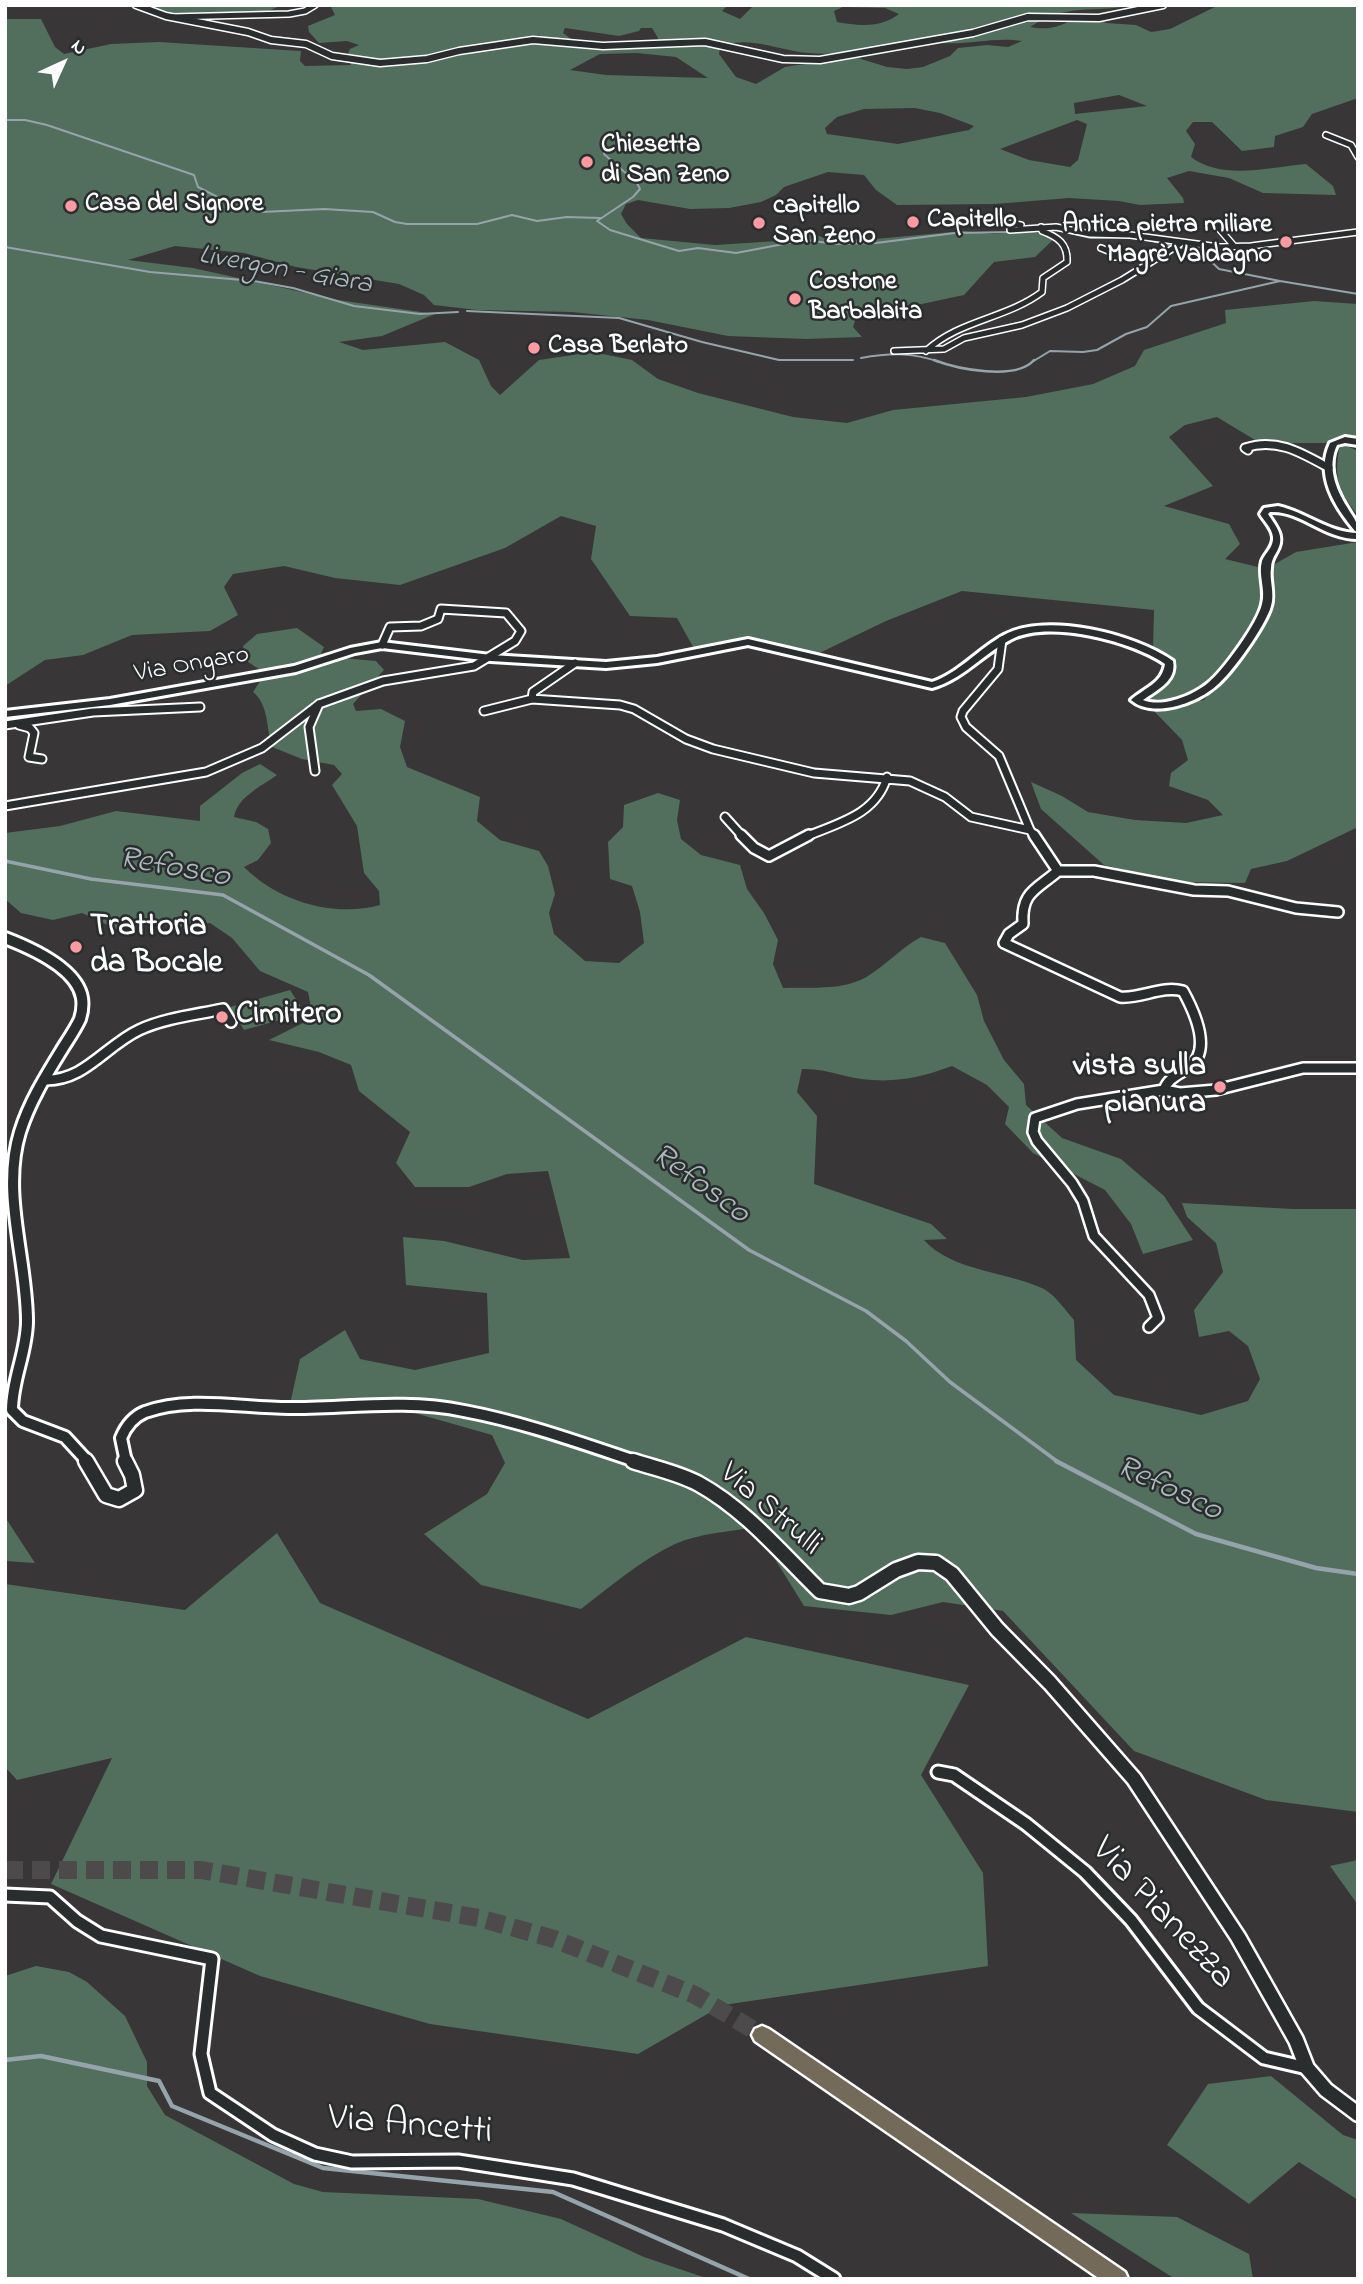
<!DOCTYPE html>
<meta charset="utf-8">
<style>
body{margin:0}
#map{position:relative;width:1363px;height:2284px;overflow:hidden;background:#383637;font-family:"Indie Flower",sans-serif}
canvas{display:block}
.frame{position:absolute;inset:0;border:7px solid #fff;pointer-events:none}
.north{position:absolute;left:28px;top:28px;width:70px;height:70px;-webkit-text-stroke:5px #2a2d2e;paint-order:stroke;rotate:45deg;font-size:19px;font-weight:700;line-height:28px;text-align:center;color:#fff}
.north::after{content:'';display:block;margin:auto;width:24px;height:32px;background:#fff;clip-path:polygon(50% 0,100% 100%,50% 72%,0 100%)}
</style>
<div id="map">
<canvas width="1363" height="2284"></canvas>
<div class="frame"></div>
<div class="north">N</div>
</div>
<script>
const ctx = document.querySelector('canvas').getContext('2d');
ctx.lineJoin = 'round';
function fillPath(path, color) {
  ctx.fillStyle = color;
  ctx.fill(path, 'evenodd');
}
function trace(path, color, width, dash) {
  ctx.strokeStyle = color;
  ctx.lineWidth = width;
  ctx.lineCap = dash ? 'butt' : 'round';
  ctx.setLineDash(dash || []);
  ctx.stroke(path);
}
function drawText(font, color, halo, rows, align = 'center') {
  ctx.font = font + ' "Indie Flower",sans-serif';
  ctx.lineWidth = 5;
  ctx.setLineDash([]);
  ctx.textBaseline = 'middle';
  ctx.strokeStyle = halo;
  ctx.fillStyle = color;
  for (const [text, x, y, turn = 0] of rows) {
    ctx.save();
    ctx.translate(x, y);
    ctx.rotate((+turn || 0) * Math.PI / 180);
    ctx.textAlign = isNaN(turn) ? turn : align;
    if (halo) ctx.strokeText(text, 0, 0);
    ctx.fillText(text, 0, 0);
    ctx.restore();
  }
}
fillPath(new Path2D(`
 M 122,5 L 282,5 L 264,13 L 171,17 Z
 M 330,5 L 728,5 L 722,11 L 740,19 L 754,5 L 1132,5 C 1092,14 1069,2 1030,27 C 1045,30 1061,28 1073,18 L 1095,18 L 1106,23 L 1136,25 L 1151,32 L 1170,29 L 1219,5 L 1358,5 L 1358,98 L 1312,114 L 1303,127 L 1275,136 L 1274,147 L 1242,151 L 1212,122 L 1193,122 L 1186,131 L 1195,144 L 1191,157 C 1223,181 1269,167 1306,164 L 1333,186 L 1336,195 L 1263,193 L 1229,178 L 1189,171 L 1167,178 L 1183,198 L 1184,203 L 1140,205 L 1119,201 L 1069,198 L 995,204 L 897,205 L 876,190 L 864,175 L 828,172 L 784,187 L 776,195 L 761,202 L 729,208 L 690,209 L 638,200 L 626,204 L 621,214 L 627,224 L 641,238 L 715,245 L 793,240 L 802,230 L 830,240 L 875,239 L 963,231 L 994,234 L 1030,231 L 1055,238 L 1035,257 L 994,262 L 964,295 L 856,318 L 853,327 L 862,337 L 806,339 L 728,336 L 648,320 L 572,312 L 477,310 L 434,305 L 424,295 L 399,284 L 296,267 L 244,253 L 175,246 L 128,260 L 193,268 L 338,300 L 435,314 L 382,336 L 339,342 L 363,350 L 445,342 L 479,360 L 491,386 L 500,395 L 539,360 L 593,352 L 632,360 L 658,379 L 698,393 L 793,417 L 847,423 L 893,410 L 1026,397 L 1093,384 L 1135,366 L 1144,350 L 1226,323 L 1225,310 L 1314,301 L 1358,304 L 1358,437 L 1324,443 L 1260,443 L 1217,417 L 1185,425 L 1169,437 L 1213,486 L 1164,506 L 1229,524 L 1240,544 L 1225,559 L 1266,569 L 1296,552 L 1358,542 L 1356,828 L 1287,861 L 1251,869 L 1245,883 L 1174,882 L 1104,865 L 1041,809 L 1031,782 L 1062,796 L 1088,812 L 1135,820 L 1186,823 L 1223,815 L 1208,800 L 1169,786 L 1171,773 L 1188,760 L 1182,740 L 1151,708 L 1204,700 L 1247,651 L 1274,607 L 1268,575 C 1267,582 1269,590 1267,597 C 1264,614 1224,676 1211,685 C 1193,697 1164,708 1143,702 L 1140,697 L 1160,685 L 1167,659 L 1153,652 L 1154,610 L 962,591 L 886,621 L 809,658 L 763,646 L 742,645 L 697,654 L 677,618 L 630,616 L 591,559 L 596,526 L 561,516 L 505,548 L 400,585 L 335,578 L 284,566 L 233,574 L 224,587 L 238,615 L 210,631 L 132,635 L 83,655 L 45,660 L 5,686 L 5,19 L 41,19 L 55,47 L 64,54 L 111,44 L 159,42 L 301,51 L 300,61 L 305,66 L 351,65 L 347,56 L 350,49 L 359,45 L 347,41 L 319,43 L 309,32 L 308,26 L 335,15 ZM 843,7 L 885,8 L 899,14 C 881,28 859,26 837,22 L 834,11 ZM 565,28 L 619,36 L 639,31 L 641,28 L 652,28 L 658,38 L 656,45 L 564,44 L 571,39 L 563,33 ZM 943,36 L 934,42 C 963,47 993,36 1022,41 L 1008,47 L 987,45 L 958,48 L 950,56 L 923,67 L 907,69 L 887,67 L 858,58 L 797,65 L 785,67 L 756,84 L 736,77 L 719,54 L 720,47 C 747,34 780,51 809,53 C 855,57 898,43 943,36 ZM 637,53 L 676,57 L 708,78 L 606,75 L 570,70 L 600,54 ZM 1119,95 L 1147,106 L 1075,114 L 1074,103 ZM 915,108 L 940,113 L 974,126 L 969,130 L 898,144 L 827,134 L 825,128 L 837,117 L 864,109 ZM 1077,120 L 1087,124 L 1078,160 L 1070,167 L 1029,160 L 1000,149 Z
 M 1345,445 L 1358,451 L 1358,516 C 1339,490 1334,481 1339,449 Z
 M 297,628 L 324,647 L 320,656 L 376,661 L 384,670 L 353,704 L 356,711 L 381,709 L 405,721 L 400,747 L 407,767 L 480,797 L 477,821 L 500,840 L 539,851 L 548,866 L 555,894 L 549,913 L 554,934 L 585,961 L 619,963 L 644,943 L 640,912 L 632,886 L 610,879 L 608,842 L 623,827 L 624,805 L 658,793 L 680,800 L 677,820 L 681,839 L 701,855 L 740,865 L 747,889 L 764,913 L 778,940 L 773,964 L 783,988 C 810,987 844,991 868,976 C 887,964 901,948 921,937 L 945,943 L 977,995 L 984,1021 L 1004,1060 L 1024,1084 L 1026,1105 L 1062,1138 L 1121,1159 L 1164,1196 L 1193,1240 L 1143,1254 L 1131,1224 L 1105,1190 L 1033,1153 L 1005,1124 L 1009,1107 L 987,1085 L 952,1066 C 925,1076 901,1082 872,1080 C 848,1079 826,1068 802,1069 L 797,1092 L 817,1116 L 814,1184 L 931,1224 L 947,1239 L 924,1240 C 951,1271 1009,1272 1044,1289 C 1055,1295 1066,1311 1074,1320 L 1076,1360 L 1114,1395 L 1201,1415 L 1248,1401 L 1260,1379 L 1248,1346 L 1229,1331 L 1199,1337 L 1194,1310 L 1223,1272 L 1216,1243 L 1187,1217 L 1182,1203 L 1293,1209 L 1358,1209 L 1358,1812 L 1266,1800 L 1134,1751 L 1003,1611 L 943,1602 L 891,1615 L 804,1606 L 755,1527 C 729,1532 700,1533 675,1544 C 641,1560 610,1587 581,1609 L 481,1585 L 424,1534 L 487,1494 L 505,1463 L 492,1435 L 411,1412 L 288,1413 L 300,1359 L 345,1330 L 360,1359 L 415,1370 L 489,1353 L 487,1293 L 406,1285 L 403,1237 L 444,1241 L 523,1260 L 570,1258 L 548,1171 L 507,1174 L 469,1187 L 415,1187 L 396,1163 L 410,1132 L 359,1091 L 351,1065 L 319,1052 L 269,1040 L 313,1018 L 308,992 L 260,971 L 232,938 L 210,923 L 177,927 L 156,924 L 116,929 L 82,913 L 53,920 L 21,913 L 5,899 L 5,833 L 60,826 L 116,811 L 200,821 L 200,806 L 242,773 L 260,764 L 277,775 C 262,786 237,797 234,817 L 256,822 L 268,829 L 271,843 L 258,860 L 244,867 C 278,901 333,918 380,905 L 379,891 L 364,873 L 357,826 L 332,785 L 342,774 L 334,765 L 302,759 L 272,747 C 266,728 269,705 253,692 L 259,683 L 262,671 L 245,660 L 243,646 L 257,634 Z
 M 290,990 L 305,1013 L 244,1030 L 230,1007 Z
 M 5,1517 L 35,1563 L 5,1561 Z
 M 277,1533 L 320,1603 L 588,1719 L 746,1637 L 969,1685 L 921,1775 L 983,1873 L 988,1966 L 723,2005 L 638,2054 L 430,2024 L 260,1976 L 51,1884 L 112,1758 L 17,1780 L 5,1767 L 5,1584 L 185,1610 Z
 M 1358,1860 L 1358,1905 L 1330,1866 Z
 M 36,1966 L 69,1972 L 87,1982 L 125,2016 L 147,2062 L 147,2086 L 165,2115 L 294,2184 L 323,2192 L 478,2199 L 561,2219 L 644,2257 L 709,2279 L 5,2279 L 5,1976 Z
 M 1271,2076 L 1343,2135 L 1358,2140 L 1358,2200 L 1299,2162 L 1249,2204 L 1167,2145 L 1208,2084 Z
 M 1071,2213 L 1177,2217 L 1249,2254 L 1253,2279 L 1175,2279 Z`), '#526e5d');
trace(new Path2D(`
 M 5,120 L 25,120 L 47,125 L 194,175 L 198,187 L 235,206 L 262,212 L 324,209 L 373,212 L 395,222 L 407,224 L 477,224 L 512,215 L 537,221 L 567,217 L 601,218
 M 605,145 L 604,154 L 637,183 L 640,189 L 633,197 L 597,221 L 610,230 L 679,251 L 698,248 L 736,253 L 805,240 L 836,244 L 876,243 L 955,233 L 1012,232
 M 1052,229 L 1091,238 L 1127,237
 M 1148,240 L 1202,253 L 1219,269 L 1280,281
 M 5,247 L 150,272 L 254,281 L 293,288 L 354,306 L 420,314 L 458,312
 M 467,311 L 619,318 L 702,342 L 779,360 L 853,360
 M 861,358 C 889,353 912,352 939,362
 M 1032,362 L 1050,351 L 1083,352 L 1097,350 L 1126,334 L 1147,327 L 1171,306 L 1280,281 L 1358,294`), '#95a4aa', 2);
trace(new Path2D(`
 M 934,360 C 957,369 1016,381 1034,360`), '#95a4aa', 2.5);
trace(new Path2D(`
 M 5,861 L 91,879 L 223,895 L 369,975 L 749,1250 L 866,1311 L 906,1341 L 950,1382 L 1058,1462`), '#95a4aa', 3.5);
trace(new Path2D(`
 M 1056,1461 L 1196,1534 L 1316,1568 L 1358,1574
 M 5,2060 L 41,2056 L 159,2081 L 172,2106 L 323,2168 L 553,2192 L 749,2279`), '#95a4aa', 4.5);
trace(new Path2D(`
 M 5,1870 L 201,1870 L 479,1918 L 554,1939 L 695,1995 L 762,2035`), '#4c4a4b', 18, [18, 9]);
const minorFar3 = new Path2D(`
 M 171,17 L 289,14 L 305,11 L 315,5
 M 1326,135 L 1351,145 L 1358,157
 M 995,221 L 1021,225
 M 1216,225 L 1234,246
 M 1010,230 L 1056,227 L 1090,234 L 1130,235 L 1219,247 L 1251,246 L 1358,232
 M 1101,248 L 1118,255
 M 1113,257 L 1158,256
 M 894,351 L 944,349 L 964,338 L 1022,325 L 1067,308 L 1122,280 L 1180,244
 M 926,351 C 959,320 1006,319 1042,292 L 1043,278 L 1067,262 C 1068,244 1058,237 1042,231 L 1041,227`);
const minorFar2 = new Path2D(`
 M 1248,450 L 1245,448 C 1276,437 1302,453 1329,468
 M 1002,640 L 998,669 L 963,711 L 961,717 L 966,727 L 999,756 L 1030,830
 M 532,699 L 620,705 L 634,709 L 686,739 L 713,749 L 814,773 L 910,781 L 945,797 L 971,817 L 1030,830 L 1035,837
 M 484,711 L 532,699 L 533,692 L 575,663
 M 5,725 L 93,712 L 200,707
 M 19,725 L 30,728 L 34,733 L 29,757 L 42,759
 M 315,771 L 309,727 L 319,704
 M 5,806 L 206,772 L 262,748 L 319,704 L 383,681 L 474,666 L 515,641 L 521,631 L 506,613 L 441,609 L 438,619 L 421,626 L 390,627 L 382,645
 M 725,817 L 743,837
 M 805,837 C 838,823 876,815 887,777`);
const minorFar1 = new Path2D(`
 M 741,835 L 754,848 L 769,856 L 809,835
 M 1034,835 L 1058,871 C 1036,890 1021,892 1023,924 L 1009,934 L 1004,943 L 1120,997 C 1142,999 1161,985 1183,991 C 1194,1011 1213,1051 1188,1068 C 1178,1075 1168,1078 1164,1090
 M 1058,871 L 1094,871 L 1194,890 L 1228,891 L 1296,908 L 1338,912
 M 45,1080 C 85,1081 105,1046 139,1030 C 165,1018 195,1015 223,1009 L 231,1022
 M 1149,1327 L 1158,1318 L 1149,1295 L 1094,1236 L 1083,1201 L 1072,1183 L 1037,1141 L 1033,1132 L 1035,1118 L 1077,1104 L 1164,1090 L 1180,1093 L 1216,1090 L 1303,1068 L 1358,1068`);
const minor = new Path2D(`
 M 938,1772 L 954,1775 L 1026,1824 L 1085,1872 L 1131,1920 L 1198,2008 L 1264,2058 L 1307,2068
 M 5,1895 L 50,1897 L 77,1921 L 101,1936 L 212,1959 L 201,2054 L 210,2093 L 273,2135 L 315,2154 L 352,2162 L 458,2161 L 573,2179 L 723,2225 L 797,2256 L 834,2279`);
const tertiaryFar2 = new Path2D(`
 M 136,5 L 166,16 L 248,32 L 271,40 L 306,44 L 332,56 L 380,63 L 427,59 L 459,51 L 533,40 L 603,46 L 705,42 L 783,59 L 820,60 L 973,33 L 1028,17 L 1099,18 L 1163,5`);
const tertiaryFar1 = new Path2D(`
 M 5,938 C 31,948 77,968 82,998 C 83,1005 82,1013 80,1019 C 75,1030 67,1041 61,1051 C 45,1077 29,1103 20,1132 C 1,1193 27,1259 27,1321 C 27,1352 12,1379 12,1410 L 23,1421 L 65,1437 L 88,1462
 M 126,1462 L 121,1438 C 126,1426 133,1417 145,1412 C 190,1396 242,1408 289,1408 C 347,1408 406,1399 464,1411 C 523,1422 581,1443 638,1462`);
const tertiary = new Path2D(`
 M 86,1461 L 106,1495 L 119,1499 L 135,1490 L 132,1475 L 125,1461
 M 633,1461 C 654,1468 679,1473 699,1484 C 746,1510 782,1554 820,1591 L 849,1596 L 859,1593 L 896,1570 L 918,1562 L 936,1563 L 952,1574 L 997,1629 L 1050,1683 L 1134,1779 L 1238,1937 L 1296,2040 L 1307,2068 L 1326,2090 L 1358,2114`);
const secondary = new Path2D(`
 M 1345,437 L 1358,439 L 1358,445 L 1345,443 L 1337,445 C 1327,466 1335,488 1347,507 C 1352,516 1358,521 1358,532 L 1355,531 C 1334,506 1315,475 1330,443 Z
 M 1278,506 C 1306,512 1329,533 1358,533 L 1358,539 C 1323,539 1301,510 1270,512 L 1268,514 C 1277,528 1286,537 1276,553 C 1273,558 1271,562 1271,568 C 1269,580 1275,593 1271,606 C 1266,625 1232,673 1216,686 C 1197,703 1153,719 1131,700 C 1144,688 1162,684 1165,664 C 1132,641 1047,619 1010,640 C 983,654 962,680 932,688 L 748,645 L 657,663 L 606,668 L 491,661 L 382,648 L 355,653 L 296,672 L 110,705 L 5,717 L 5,711 L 110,699 L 294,666 L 350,648 L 382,642 L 491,655 L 606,662 L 657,657 L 748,639 L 932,682 C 959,673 978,649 1004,635 C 1047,612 1135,634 1173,661 C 1177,681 1157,690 1143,700 C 1162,708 1192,696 1208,683 C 1223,671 1258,623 1262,604 C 1266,590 1258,575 1262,561 C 1265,553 1274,547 1273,537 C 1272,528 1264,521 1260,514 L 1264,508 Z`);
const trunk = new Path2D(`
 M 762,2026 L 769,2029 L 1125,2272 L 1128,2279 L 1100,2279 L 755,2041 L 752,2035 L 755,2029 Z`);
trace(minorFar3, '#fff', 8);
trace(minorFar2, '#fff', 11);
trace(minorFar1, '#fff', 14);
trace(minor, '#fff', 17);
trace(tertiaryFar2, '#fff', 9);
trace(tertiaryFar1, '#fff', 16);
trace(tertiary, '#fff', 19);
trace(secondary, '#fff', 6);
trace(trunk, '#fff', 5);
trace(minorFar3, '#2a2d2e', 5);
trace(minorFar2, '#2a2d2e', 7);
trace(minorFar1, '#2a2d2e', 9);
trace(minor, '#2a2d2e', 11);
trace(tertiaryFar2, '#2a2d2e', 6);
trace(tertiaryFar1, '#2a2d2e', 10);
trace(tertiary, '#2a2d2e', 14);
fillPath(secondary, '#2a2d2e');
fillPath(trunk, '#746a5a');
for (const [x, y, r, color] of [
 [587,162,7,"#ff9aa2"],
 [71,206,7,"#ff9aa2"],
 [913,222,7,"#ff9aa2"],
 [759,223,7,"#ff9aa2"],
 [1286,242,7,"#ff9aa2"],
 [795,299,7,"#ff9aa2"],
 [534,348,7,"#ff9aa2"],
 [76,947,7,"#ff9aa2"],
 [222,1017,7,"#ff9aa2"],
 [1220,1087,7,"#ff9aa2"]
]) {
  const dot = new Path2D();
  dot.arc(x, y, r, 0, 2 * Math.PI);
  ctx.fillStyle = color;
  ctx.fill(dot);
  trace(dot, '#2a2d2e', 2.5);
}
drawText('bold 26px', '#fff', '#2a2d2e', [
 ["Chiesetta",601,147],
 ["di San Zeno",601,177],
 ["Casa del Signore",85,206],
 ["capitello",773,208],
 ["San Zeno",773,238],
 ["Capitello",927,222],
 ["Antica pietra miliare",1272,227,"right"],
 ["Magrè Valdagno",1272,257,"right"],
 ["Costone",809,284],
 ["Barbalaita",809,314],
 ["Casa Berlato",548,348]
], 'left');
drawText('26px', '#fff', '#2a2d2e', [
 ["Via Ongaro",192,666,-10]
]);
drawText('italic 28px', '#afbbc0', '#2a2d2e', [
 ["Livergon - Giara",285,272,10]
]);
drawText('bold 32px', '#fff', '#2a2d2e', [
 ["Trattoria",90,929],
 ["da Bocale",90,966],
 ["Cimitero",236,1017],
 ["vista sulla",1206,1069,"right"],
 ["pianura",1206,1106,"right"]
], 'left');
drawText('32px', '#fff', '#2a2d2e', [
 ["Via Strulli",769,1511,41]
]);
drawText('italic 33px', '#afbbc0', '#2a2d2e', [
 ["Refosco",174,870,10],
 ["Refosco",699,1186,36],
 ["Refosco",1168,1491,25]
]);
drawText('38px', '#fff', '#2a2d2e', [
 ["Via Pianezza",1161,1915,47],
 ["Via Ancetti",410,2128,5]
]);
</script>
